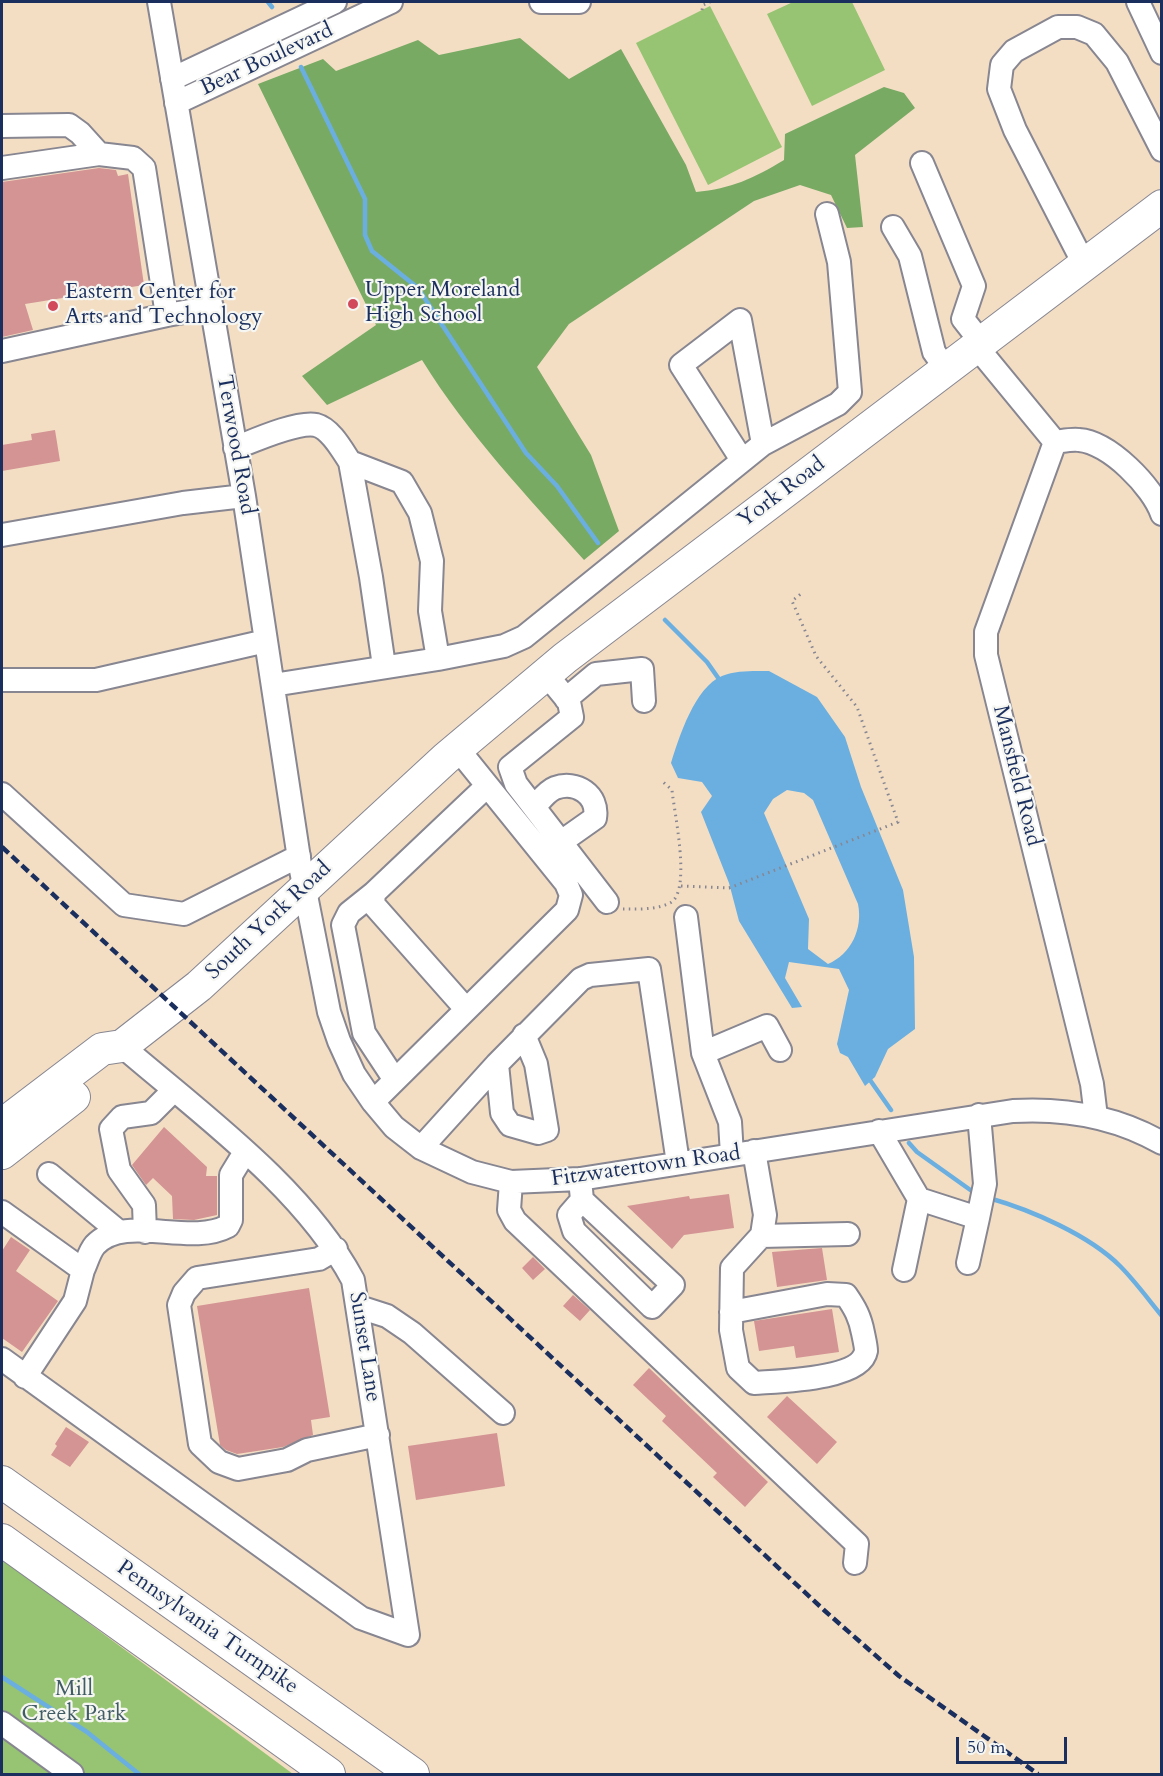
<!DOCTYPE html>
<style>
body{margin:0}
#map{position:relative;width:1163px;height:1776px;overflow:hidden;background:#f3dec4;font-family:Cardo,serif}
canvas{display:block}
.frame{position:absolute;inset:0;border:3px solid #1b2f5e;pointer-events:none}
.scale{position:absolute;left:956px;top:1737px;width:111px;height:27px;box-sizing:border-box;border:3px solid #1b2f5e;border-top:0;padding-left:8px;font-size:18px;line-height:21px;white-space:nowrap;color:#1b2f5e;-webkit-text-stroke:4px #f6f6f2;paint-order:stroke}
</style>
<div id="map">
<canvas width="1163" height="1776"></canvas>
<div class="frame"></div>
<div class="scale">50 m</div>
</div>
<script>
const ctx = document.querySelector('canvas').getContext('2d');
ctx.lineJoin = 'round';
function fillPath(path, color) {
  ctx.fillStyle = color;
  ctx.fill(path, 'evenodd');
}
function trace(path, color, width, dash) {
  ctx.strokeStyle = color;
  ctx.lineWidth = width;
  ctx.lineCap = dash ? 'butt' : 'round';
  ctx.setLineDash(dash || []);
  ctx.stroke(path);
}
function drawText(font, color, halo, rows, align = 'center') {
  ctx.font = font + ' Cardo,serif';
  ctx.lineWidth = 4.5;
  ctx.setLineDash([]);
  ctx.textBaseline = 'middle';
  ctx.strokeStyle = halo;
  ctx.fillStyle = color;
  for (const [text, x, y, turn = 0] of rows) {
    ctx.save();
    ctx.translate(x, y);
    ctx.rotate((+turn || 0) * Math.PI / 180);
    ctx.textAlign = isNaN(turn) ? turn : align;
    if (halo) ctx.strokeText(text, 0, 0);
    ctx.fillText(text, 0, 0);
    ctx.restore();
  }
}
fillPath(new Path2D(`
 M 793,2 L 852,2 L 885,70 L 812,106 L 767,14 Z
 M 710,6 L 782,147 L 708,185 L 636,43 Z
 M 2,1559 L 293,1774 L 2,1774 Z`), '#96c472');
fillPath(new Path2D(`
 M 520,38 L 569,79 L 621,49 L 686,165 L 696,192 C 731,189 754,178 784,160 L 785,134 L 884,87 L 904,93 L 915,108 L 855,155 L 863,227 L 847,228 L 831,195 L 800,185 L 754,201 L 569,324 L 537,367 L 591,455 L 619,531 L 584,560 C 527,496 467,433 422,360 L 327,405 L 302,376 L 376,325 L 258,84 L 323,59 L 336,71 L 418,40 L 439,55 Z`), '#78aa64');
fillPath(new Path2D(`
 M 769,671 L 817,697 L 845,737 L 861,787 L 903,890 L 914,957 L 915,1029 L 888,1049 L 875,1077 L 865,1086 L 848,1057 L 840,1053 L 837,1044 L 849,990 L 839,969 L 789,962 L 785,978 L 802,1007 L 792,1008 L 739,921 L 729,883 L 701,812 L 712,796 L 702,782 L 678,778 L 671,763 C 679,737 695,687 722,676 C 737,670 754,671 769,671 ZM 787,790 L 804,793 L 813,800 L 858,904 C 863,929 851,954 828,964 L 808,949 L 809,919 L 764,813 L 773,799 Z`), '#6bafe1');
trace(new Path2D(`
 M 268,2 L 272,7
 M 301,67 L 365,199 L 365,235 L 372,251 L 418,288 L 526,453 L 557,486 L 598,543
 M 665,620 L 707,662 L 721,682
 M 870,1076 L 870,1080 L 891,1110
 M 909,1143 L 917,1152 L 976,1194
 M 989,1198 C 1031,1210 1089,1235 1120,1266 C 1135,1281 1148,1299 1162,1316
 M 2,1677 L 87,1732 L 139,1774`), '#6bafe1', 4.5);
fillPath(new Path2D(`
 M 99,168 L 116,170 L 118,176 L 128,174 L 144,285 L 25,304 L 33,330 L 2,337 L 2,182 Z
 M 55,430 L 60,461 L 2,471 L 2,445 L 32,440 L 31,434 Z
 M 164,1127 L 207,1167 L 206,1176 L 217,1176 L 217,1215 L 194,1220 L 173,1219 L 172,1196 L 153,1178 L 146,1185 L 132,1165 Z
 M 729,1194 L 734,1228 L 684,1235 L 672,1249 L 627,1206 L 689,1196 L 690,1199 Z
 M 11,1237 L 30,1250 L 16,1271 L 58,1301 L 22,1352 L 2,1338 L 2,1251 Z
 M 822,1248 L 827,1280 L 777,1287 L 772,1252 Z
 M 533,1257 L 545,1269 L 533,1280 L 522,1268 Z
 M 309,1288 L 330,1417 L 311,1420 L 313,1435 L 283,1447 L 237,1454 L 226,1450 L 220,1445 L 197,1306 Z
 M 573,1295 L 590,1310 L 580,1321 L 563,1306 Z
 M 832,1309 L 839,1352 L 796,1358 L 794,1346 L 759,1351 L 754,1321 Z
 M 649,1368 L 768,1482 L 745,1507 L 713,1477 L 717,1473 L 662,1421 L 666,1416 L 633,1385 Z
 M 787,1396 L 837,1442 L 817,1464 L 767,1417 Z
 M 66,1427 L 89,1442 L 70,1467 L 51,1455 L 57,1446 L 55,1444 Z
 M 497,1433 L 505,1486 L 416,1500 L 408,1446 Z`), '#d39493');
const minor = new Path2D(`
 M 159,2 L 244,496 L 300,865 L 329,1012 L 339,1041 L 354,1074 L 373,1102 L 394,1127 L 421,1148 L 472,1172 L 511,1182 L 580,1179 L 1013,1111 C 1065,1108 1115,1116 1162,1143
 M 541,2 L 579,2
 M 1138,2 L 1162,53
 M 172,79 L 335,2
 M 176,103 L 391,2
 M 2,126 L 69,125 L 80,133 L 99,154 L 133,158 L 144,168 L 167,315 L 212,307
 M 922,163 L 974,286 L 963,319 L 981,342
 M 2,168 L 99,154
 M 893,227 L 910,256 L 934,352 L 946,369
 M 1084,264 L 1015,130 L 999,89 L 1002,65 L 1014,51 L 1058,27 L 1077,27 L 1094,34 L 1117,62 L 1162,150
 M 976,346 L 1055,442 C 1063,441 1072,439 1079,440 C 1109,442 1153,487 1162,514
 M 2,351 L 167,315
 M 1055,442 L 986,632 L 986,655 L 1092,1084 L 1096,1117
 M 763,444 L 838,404 L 850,392 L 839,262 L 827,214
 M 235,448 C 253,441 297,421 316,425 C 331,429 342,450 350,462 L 371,577 L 384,666
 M 350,462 L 402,482 L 420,513 L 432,561 L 430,611 L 438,659
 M 2,535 L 183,503 L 244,496
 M 546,674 L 569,702 L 572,717 L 510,767 L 516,784 L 607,902
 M 2,680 L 96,680 L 266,641
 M 273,685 L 438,659 L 504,646 L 524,637 L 763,444 L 740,320 L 681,365 L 742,460
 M 566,699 L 596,674 L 642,669 L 644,701
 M 2,794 L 124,905 L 184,914 L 299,856
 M 534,807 C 540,801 547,791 555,788 C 576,780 599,795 595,818 L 561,842
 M 374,893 L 349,913 L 343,925 L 364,1033 L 395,1080
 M 686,917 L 703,1053 L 730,1122 L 732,1155
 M 466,1009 L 373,904 L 374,893 L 487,786
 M 703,1053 L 767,1026 L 780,1050
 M 497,1064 L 502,1113 L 510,1125 L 538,1133 L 547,1130 L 536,1064 L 524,1035
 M 373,1102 L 567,910 L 571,895 L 566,883 L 457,748
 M 879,1131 L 919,1199 L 978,1218 L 968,1263
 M 421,1148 L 497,1064 L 581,979 L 590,975 L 649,969 L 678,1163
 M 49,1174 L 118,1231
 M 580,1179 L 582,1200 L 673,1285 L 652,1307 L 574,1231 L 569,1215 L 582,1200
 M 511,1182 L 509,1210 L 515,1221 L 857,1544 L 855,1563
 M 2,1212 L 83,1270 L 75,1301 L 25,1377
 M 978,1218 L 985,1184 L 979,1115
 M 145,1232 L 144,1205 L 119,1170 L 111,1129 L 122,1117 L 151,1113 L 174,1090
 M 761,1236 L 848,1234
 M 336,1249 L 319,1259 L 197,1278 L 184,1293 L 179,1305 L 200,1444 L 219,1462 L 238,1469 L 287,1460 L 307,1450 L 378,1435
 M 83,1270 C 87,1262 89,1252 95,1245 C 125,1213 189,1247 228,1226 L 231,1220 L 231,1175 L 245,1152
 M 904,1270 L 919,1199
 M 359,1307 L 387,1316 L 412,1333 L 503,1413
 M 731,1312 L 827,1294 L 846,1295 C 855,1308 860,1317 863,1333 C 864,1338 866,1346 866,1351 C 861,1380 778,1381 754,1383 L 738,1368 L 731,1330 L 732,1268 L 762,1235 L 765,1215 L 754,1151
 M 2,1359 L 361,1618 L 408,1635 L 353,1280 C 304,1188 201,1114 122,1046
 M 2,1723 L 72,1774`);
const highway = new Path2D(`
 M 2,1125 L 102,1049 L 122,1046 L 199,986 L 446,758 L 565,658 L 1162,206
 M 2,1153 L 74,1097
 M 2,1482 L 413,1774
 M 2,1540 L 329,1774`);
trace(minor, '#878691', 26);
trace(highway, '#878691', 34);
trace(new Path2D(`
 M 702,10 L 703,5 L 710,2
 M 681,886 L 729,888 L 898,822 L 857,707 L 816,656 L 792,601 L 802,593
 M 623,909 C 638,909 656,910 670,903 C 692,892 674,812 672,790 L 663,782`), '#878691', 3, [1.5, 4.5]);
trace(minor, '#fff', 22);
trace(highway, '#fff', 32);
trace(new Path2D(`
 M 2,847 L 825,1611 L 899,1676 L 1038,1774`), '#1b2f5e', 4.5, [9, 4.5]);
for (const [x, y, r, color] of [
 [353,304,6,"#d1495b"],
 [53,306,6,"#d1495b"]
]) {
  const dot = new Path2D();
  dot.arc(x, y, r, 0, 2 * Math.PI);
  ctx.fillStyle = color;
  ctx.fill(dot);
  trace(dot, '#f6f6f2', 2);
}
drawText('22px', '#1b2f5e', '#f6f6f2', [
 ["Bear Boulevard",267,60,-25],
 ["Terwood Road",235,445,80],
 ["York Road",782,493,-37],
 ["Mansfield Road",1016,776,76],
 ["South York Road",269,921,-43],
 ["Fitzwatertown Road",646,1167,-8],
 ["Sunset Lane",364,1347,81],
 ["Pennsylvania Turnpike",207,1628,35]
]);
drawText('22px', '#1b2f5e', '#f6f6f2', [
 ["Upper Moreland",365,291],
 ["High School",365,316],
 ["Eastern Center for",65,293],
 ["Arts and Technology",65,318]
], 'left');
drawText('22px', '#405c64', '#f6f6f2', [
 ["Mill",74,1690],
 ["Creek Park",74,1715]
]);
</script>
